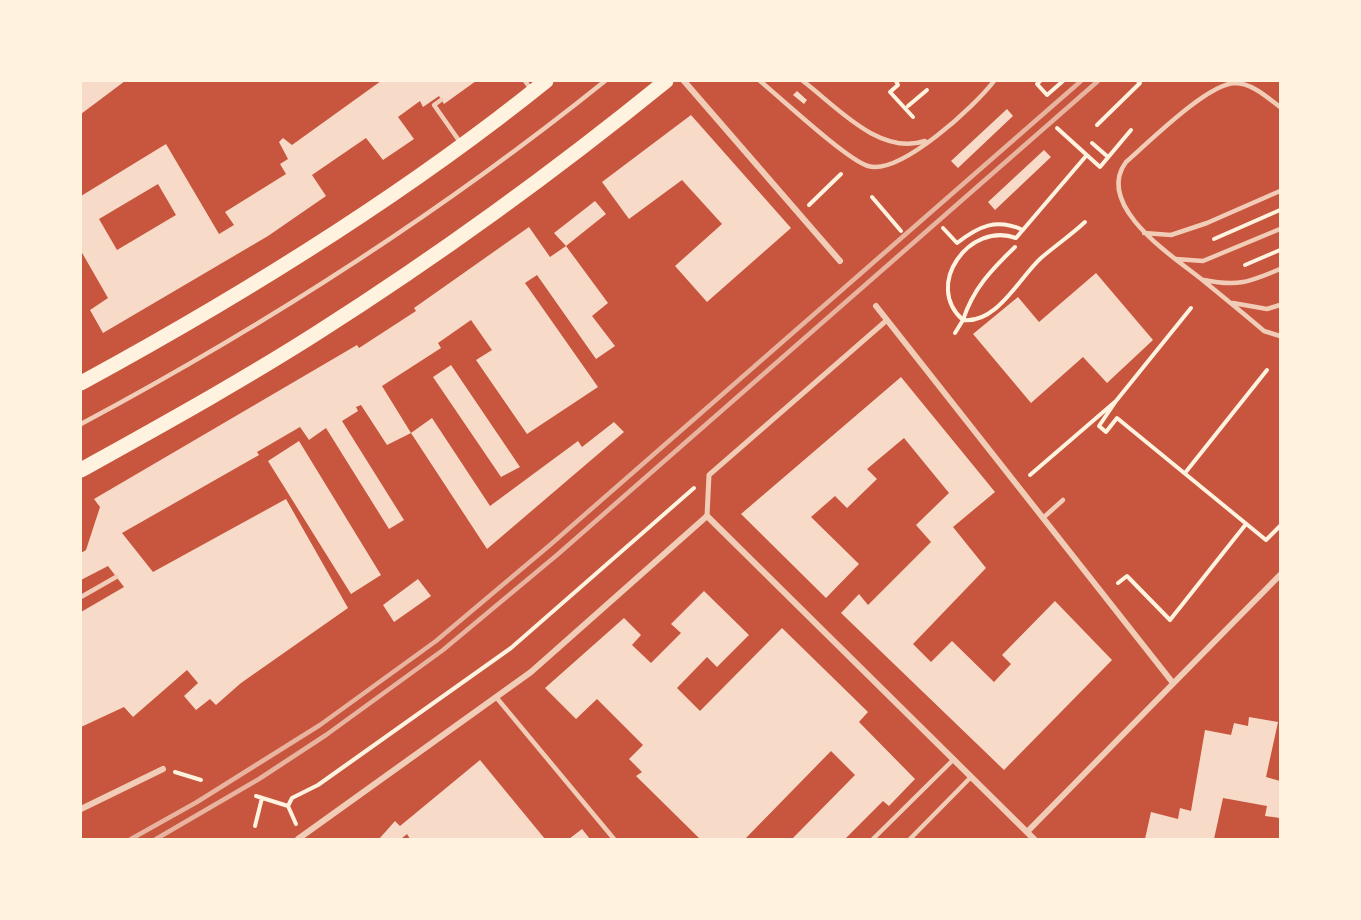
<!DOCTYPE html>
<style>
body{margin:0}
#map{position:relative;width:1361px;height:920px;overflow:hidden;background:#c8553d;font-family:"Roboto Condensed",sans-serif}
canvas{display:block}
.frame{position:absolute;inset:0;border:82px solid #fff3e0;pointer-events:none}
</style>
<div id="map">
<canvas width="1361" height="920"></canvas>
<div class="frame"></div>
</div>
<script>
const ctx = document.querySelector('canvas').getContext('2d');
ctx.lineJoin = 'round';
function fillPath(path, color) {
  ctx.fillStyle = color;
  ctx.fill(path, 'evenodd');
}
function trace(path, color, width, dash) {
  ctx.strokeStyle = color;
  ctx.lineWidth = width;
  ctx.lineCap = dash ? 'butt' : 'round';
  ctx.setLineDash(dash || []);
  ctx.stroke(path);
}
fillPath(new Path2D(`
 M 81,81 L 125,81 L 81,114 Z
 M 381,81 L 476,81 L 444,104 L 439,96 L 423,107 L 420,101 L 398,117 L 414,139 L 383,160 L 366,138 L 312,175 L 326,196 L 268,236 L 103,333 L 90,310 L 108,298 L 81,251 L 81,196 L 166,144 L 219,234 L 234,225 L 225,212 L 286,174 L 280,164 L 288,159 L 279,142 L 283,138 L 292,145 ZM 158,184 L 176,215 L 117,250 L 99,219 Z
 M 797,91 L 807,100 L 804,104 L 793,95 Z
 M 1007,109 L 1013,116 L 958,168 L 951,161 Z
 M 691,115 L 791,228 L 707,302 L 675,266 L 722,224 L 682,180 L 629,219 L 602,182 Z
 M 1044,150 L 1051,157 L 995,210 L 988,202 Z
 M 595,201 L 606,214 L 566,246 L 608,303 L 592,316 L 615,346 L 596,359 L 537,275 L 525,283 L 598,387 L 527,434 L 476,360 L 492,350 L 471,320 L 438,343 L 441,348 L 382,386 L 411,433 L 387,445 L 361,405 L 356,407 L 358,411 L 342,421 L 404,520 L 389,529 L 326,428 L 309,440 L 300,427 L 257,452 L 259,455 L 122,533 L 153,572 L 286,499 L 348,608 L 241,683 L 216,705 L 210,699 L 196,710 L 184,696 L 198,683 L 187,670 L 133,717 L 124,707 L 81,727 L 81,612 L 124,587 L 108,566 L 81,580 L 81,553 L 86,550 L 100,507 L 94,499 L 357,345 L 359,348 L 416,311 L 414,308 L 529,227 L 550,257 L 566,246 L 554,233 Z
 M 1096,273 L 1153,340 L 1107,383 L 1083,357 L 1031,403 L 973,334 L 1018,297 L 1039,322 Z
 M 451,365 L 520,467 L 501,477 L 433,377 Z
 M 901,377 L 995,492 L 953,527 L 986,568 L 913,644 L 931,662 L 952,641 L 994,682 L 1011,664 L 1002,655 L 1055,601 L 1112,660 L 1004,770 L 841,613 L 859,594 L 868,605 L 931,542 L 916,525 L 949,493 L 904,438 L 867,469 L 877,479 L 847,508 L 835,496 L 811,517 L 859,564 L 826,598 L 741,514 Z
 M 432,418 L 490,506 L 578,441 L 582,447 L 614,422 L 624,432 L 487,549 L 411,433 Z
 M 299,441 L 381,575 L 351,594 L 268,461 Z
 M 418,579 L 431,596 L 394,622 L 383,605 Z
 M 704,591 L 749,635 L 717,667 L 707,657 L 677,688 L 700,711 L 782,628 L 868,712 L 859,722 L 915,779 L 889,806 L 883,801 L 845,839 L 792,839 L 855,775 L 831,751 L 745,839 L 700,839 L 636,776 L 642,772 L 629,759 L 643,745 L 597,699 L 576,719 L 545,688 L 624,618 L 641,635 L 632,645 L 651,663 L 681,633 L 671,624 Z
 M 1249,717 L 1278,722 L 1266,777 L 1280,781 L 1280,818 L 1265,816 L 1267,806 L 1223,798 L 1214,839 L 1145,839 L 1151,812 L 1178,819 L 1180,808 L 1191,811 L 1205,730 L 1231,735 L 1234,723 L 1248,726 Z
 M 480,760 L 545,839 L 410,839 L 407,834 L 401,839 L 379,839 L 395,821 L 400,826 Z
 M 582,829 L 590,839 L 569,839 Z`), '#f7dbc8');
trace(new Path2D(`
 M 896,81 L 898,85 L 890,92 L 913,117
 M 1040,81 L 1037,84 L 1047,95 L 1063,81
 M 908,106 L 927,90
 M 1097,125 L 1140,83 L 1138,81
 M 1057,128 L 1100,167 L 1131,130
 M 1092,143 L 1108,157
 M 872,197 L 901,231
 M 809,205 L 841,174
 M 943,228 L 957,243 C 979,226 996,218 1023,230
 M 1214,239 L 1280,210
 M 1015,247 C 991,270 973,289 963,320 C 997,324 1019,278 1041,258 C 1055,246 1071,235 1085,222
 M 1245,265 L 1280,250
 M 955,333 L 963,320 C 923,285 970,221 1016,238 L 1086,156
 M 1116,401 L 1099,426 L 1106,432 L 1117,418 L 1266,540 L 1280,526
 M 1185,473 L 1267,370
 M 1030,475 L 1116,401 L 1191,308
 M 1118,583 L 1127,576 L 1170,620 L 1246,524
 M 175,772 L 201,780
 M 256,796 L 288,806
 M 288,806 L 292,798 L 318,785 L 511,648 L 694,488
 M 288,806 L 296,824
 M 255,826 L 262,798`), '#fff3e0', 4);
trace(new Path2D(`
 M 525,81 L 531,89
 M 760,81 C 782,99 846,159 868,166 C 900,176 976,105 994,81
 M 803,81 C 836,106 879,156 925,141
 M 441,100 L 434,105 L 460,142
 M 1280,107 C 1268,98 1252,83 1235,83 C 1207,84 1149,142 1126,162 C 1094,205 1172,256 1200,278 C 1222,296 1243,313 1264,331 L 1280,336
 M 1144,233 L 1171,235 L 1207,223 L 1280,191
 M 1176,259 L 1203,261 L 1280,229
 M 1204,280 C 1237,287 1250,282 1280,269
 M 1233,303 L 1267,309 L 1280,305
 M 81,424 C 266,325 442,212 605,81
 M 1043,518 L 1063,500
 M 81,597 L 116,577
 M 496,697 L 614,839
 M 873,839 L 954,759
 M 910,839 L 971,777`), '#f1ccb7', 4.5);
trace(new Path2D(`
 M 707,516 L 709,475 L 887,320`), '#f1ccb7', 5);
trace(new Path2D(`
 M 684,81 L 840,261
 M 876,306 L 1173,683
 M 81,809 L 163,769
 M 1027,832 L 1280,575
 M 298,839 L 531,672 L 707,516 L 1034,839`), '#f1ccb7', 6);
trace(new Path2D(`
 M 81,383 C 243,295 402,197 546,81
 M 81,470 C 160,426 240,382 317,333 C 438,256 554,172 666,81`), '#fff3e0', 15);
trace(new Path2D(`
 M 131,839 L 197,802 L 320,725 L 436,641 L 550,545 L 1081,81
 M 156,839 L 259,779 L 326,735 L 443,650 L 557,555 L 1098,81`), '#e9b49f', 4.5);
</script>
